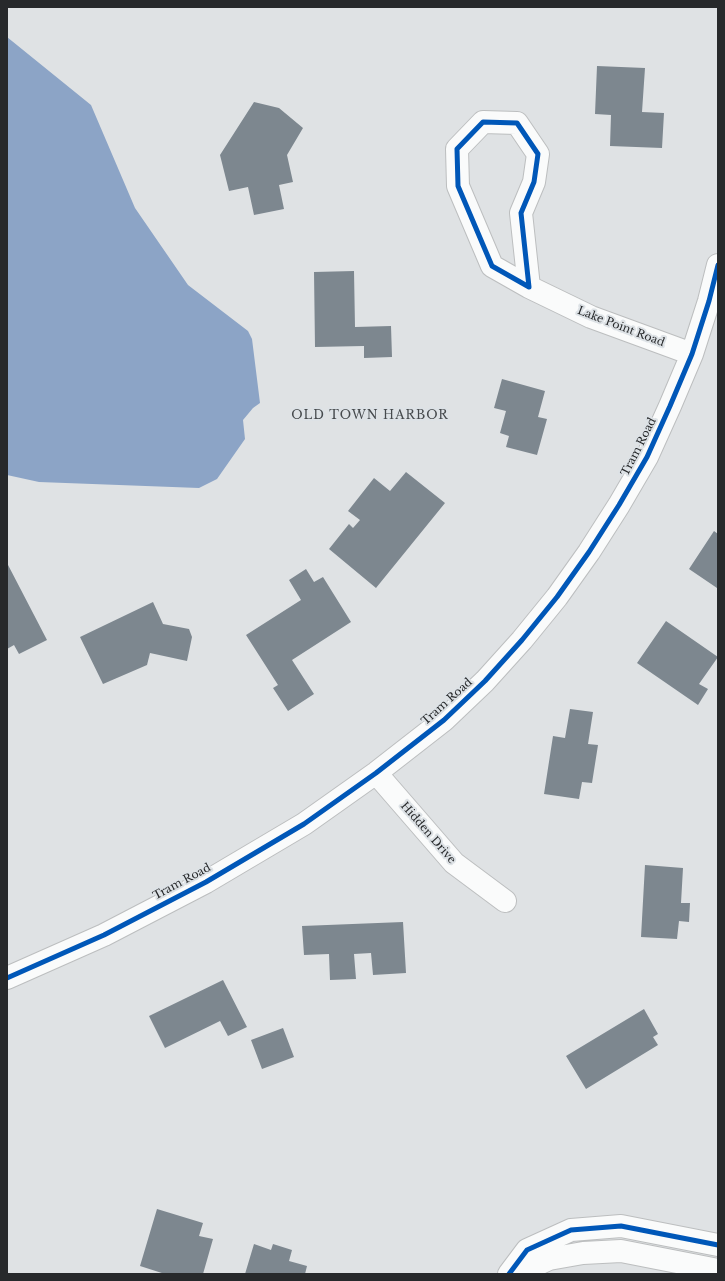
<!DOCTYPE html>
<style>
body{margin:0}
#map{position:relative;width:725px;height:1281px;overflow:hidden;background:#dfe2e4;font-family:"Libre Baskerville",serif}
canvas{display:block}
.frame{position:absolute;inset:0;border:8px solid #27292b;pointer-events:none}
</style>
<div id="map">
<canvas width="725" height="1281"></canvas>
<div class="frame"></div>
</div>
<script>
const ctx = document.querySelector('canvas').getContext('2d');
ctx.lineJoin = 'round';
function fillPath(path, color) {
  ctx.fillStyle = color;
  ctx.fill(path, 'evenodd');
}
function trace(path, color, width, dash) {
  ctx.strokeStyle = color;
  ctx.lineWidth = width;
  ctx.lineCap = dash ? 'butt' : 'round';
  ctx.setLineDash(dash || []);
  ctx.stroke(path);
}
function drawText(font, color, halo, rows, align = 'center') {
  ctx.font = font + ' "Libre Baskerville",serif';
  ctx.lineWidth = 4;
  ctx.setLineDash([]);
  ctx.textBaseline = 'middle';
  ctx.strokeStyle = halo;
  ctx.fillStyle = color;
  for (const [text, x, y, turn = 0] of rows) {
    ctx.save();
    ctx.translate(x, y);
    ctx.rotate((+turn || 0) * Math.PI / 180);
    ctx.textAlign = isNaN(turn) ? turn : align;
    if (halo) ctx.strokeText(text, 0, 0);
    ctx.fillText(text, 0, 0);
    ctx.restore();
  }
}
fillPath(new Path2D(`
 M 7,37 L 91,105 L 135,208 L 188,285 L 248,331 L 252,339 L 260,403 L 253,408 L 243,420 L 245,439 L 217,479 L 199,488 L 39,482 L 7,475 Z`), '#8ca4c6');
fillPath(new Path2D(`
 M 597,66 L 645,68 L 642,112 L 664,113 L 662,148 L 610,146 L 611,115 L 595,114 Z
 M 254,102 L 279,108 L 303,128 L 287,155 L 293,182 L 279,185 L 284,209 L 254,215 L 248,187 L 229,191 L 220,155 Z
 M 354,271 L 355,327 L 391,326 L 392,357 L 364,358 L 364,346 L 315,347 L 314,272 Z
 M 502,379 L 545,391 L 538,417 L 547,419 L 537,455 L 506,447 L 509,436 L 500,433 L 506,411 L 494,408 Z
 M 406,472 L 445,503 L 376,588 L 329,549 L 349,524 L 353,528 L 360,520 L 348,511 L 374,478 L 390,491 Z
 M 714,531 L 718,534 L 717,588 L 689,569 Z
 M 7,563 L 47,640 L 19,654 L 14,645 L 7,649 Z
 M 306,569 L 314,582 L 323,577 L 351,622 L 292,660 L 314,694 L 288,711 L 273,688 L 278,685 L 246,635 L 301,600 L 289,580 Z
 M 153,602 L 163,624 L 189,629 L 192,637 L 187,661 L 150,653 L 147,665 L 103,684 L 80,637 Z
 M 666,621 L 718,657 L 699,684 L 708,689 L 698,705 L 637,663 Z
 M 570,709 L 593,712 L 588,744 L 598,745 L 592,783 L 582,782 L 579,799 L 544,794 L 553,736 L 565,738 Z
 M 645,865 L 683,868 L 681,903 L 690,903 L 689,922 L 679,921 L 677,939 L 641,937 Z
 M 403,922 L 406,973 L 373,975 L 371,953 L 354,954 L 356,979 L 330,980 L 329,954 L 304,955 L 302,926 Z
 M 223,980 L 247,1027 L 228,1036 L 220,1021 L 165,1048 L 149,1016 Z
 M 644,1009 L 658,1034 L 653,1037 L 658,1045 L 586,1089 L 566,1056 Z
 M 283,1028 L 294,1057 L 262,1069 L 251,1040 Z
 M 157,1209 L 203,1223 L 199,1236 L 213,1239 L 203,1274 L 165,1274 L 140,1266 Z
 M 254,1244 L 271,1250 L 273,1244 L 292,1250 L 289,1261 L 307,1266 L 305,1274 L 245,1274 Z`), '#7d878f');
const minor = new Path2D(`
 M 483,122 L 517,123 L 538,154 L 534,182 L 521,213 L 529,287 L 492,266 L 458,186 L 457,149 Z
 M 529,287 L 591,317 L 692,354
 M 376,773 L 454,863 L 505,901
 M 7,978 L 104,935 L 206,882 L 304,824 L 376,773 L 444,720 L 485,681 L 522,640 L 557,597 L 589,552 L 619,505 L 647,457 L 670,406 L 692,354 L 709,301 L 718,265
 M 509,1274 L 527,1250 L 571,1230 L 621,1226 L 718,1245
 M 517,1274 L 549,1259 L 583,1253 L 621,1251 L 718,1270`);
trace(minor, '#bcbebf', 24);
trace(minor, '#fafbfb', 22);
trace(new Path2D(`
 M 483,122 L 517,123 L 538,154 L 534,182 L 521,213 L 529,287 L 492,266 L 458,186 L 457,149 Z
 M 7,978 L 104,935 L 206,882 L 304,824 L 376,773 L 444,720 L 485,681 L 522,640 L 557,597 L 589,552 L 619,505 L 647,457 L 670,406 L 692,354 L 709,301 L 718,265
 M 509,1274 L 527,1250 L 571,1230 L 621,1226 L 718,1245`), '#0057b8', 5);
drawText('11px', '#27292b', '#dde2e6', [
 ["Lake Point Road",621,327,21],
 ["Tram Road",639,447,-63],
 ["Tram Road",447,702,-42],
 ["Hidden Drive",428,833,49],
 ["Tram Road",182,882,-28]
]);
ctx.letterSpacing = '1px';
drawText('12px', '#464a4d', '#dde2e6', [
 ["OLD TOWN HARBOR",370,416]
]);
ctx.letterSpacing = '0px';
</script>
